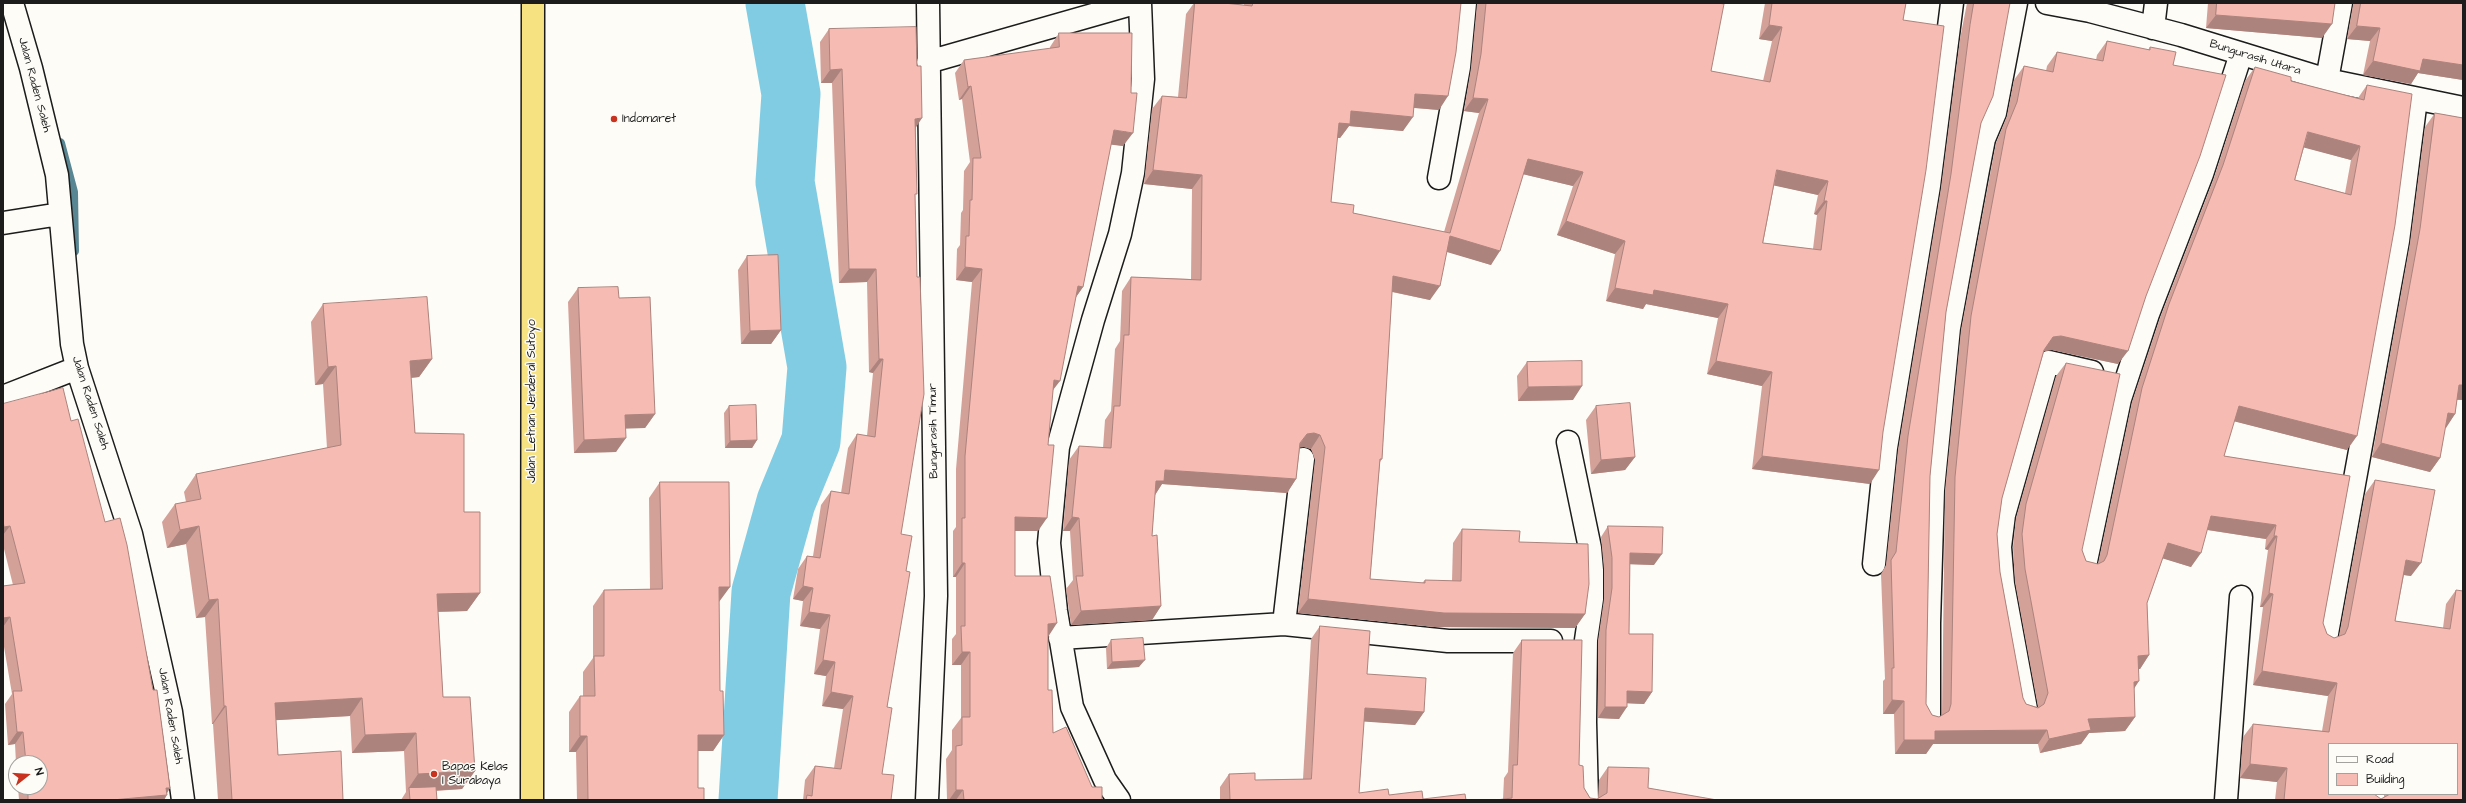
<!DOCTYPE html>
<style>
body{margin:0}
#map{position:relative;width:2466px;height:803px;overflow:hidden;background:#fdfcf7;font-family:"Architects Daughter",sans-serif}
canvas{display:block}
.frame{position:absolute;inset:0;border:4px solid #1c1c1c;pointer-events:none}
.legend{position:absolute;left:2328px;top:743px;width:130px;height:52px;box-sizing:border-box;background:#fdfcf7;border:1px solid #a3a29f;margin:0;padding:5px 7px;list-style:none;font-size:12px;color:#1c1c1c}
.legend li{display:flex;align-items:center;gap:8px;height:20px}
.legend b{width:20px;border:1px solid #a3a29f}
.north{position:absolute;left:8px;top:755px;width:40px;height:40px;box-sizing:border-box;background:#fdfcf7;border:1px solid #a3a29f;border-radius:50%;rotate:73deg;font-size:11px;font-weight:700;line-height:16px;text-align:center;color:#1c1c1c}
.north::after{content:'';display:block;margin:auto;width:14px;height:18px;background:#c8321e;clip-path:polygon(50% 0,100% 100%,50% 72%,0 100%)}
</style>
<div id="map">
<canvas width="2466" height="803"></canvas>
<div class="frame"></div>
<ul class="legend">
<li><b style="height:5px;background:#fdfcf7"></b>Road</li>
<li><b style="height:11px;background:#f6bbb2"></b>Building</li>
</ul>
<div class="north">N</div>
</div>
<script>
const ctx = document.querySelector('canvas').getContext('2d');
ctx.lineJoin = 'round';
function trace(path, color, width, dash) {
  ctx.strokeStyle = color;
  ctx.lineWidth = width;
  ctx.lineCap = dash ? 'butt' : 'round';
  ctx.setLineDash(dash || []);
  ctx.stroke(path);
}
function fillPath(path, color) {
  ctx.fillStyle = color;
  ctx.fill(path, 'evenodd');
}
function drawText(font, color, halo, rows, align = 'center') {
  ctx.font = font + ' "Architects Daughter",sans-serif';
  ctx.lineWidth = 3;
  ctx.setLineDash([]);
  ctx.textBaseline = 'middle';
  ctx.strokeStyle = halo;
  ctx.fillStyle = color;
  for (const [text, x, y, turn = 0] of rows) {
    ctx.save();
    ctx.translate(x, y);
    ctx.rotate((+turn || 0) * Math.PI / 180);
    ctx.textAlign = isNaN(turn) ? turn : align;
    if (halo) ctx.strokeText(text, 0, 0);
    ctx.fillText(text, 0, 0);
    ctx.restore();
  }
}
trace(new Path2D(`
 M 60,143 L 73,192 L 74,251`), '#598693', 10);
trace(new Path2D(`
 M 748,800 L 761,592 L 786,502 L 811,441 L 817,367 L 785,182 L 791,94 L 775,3`), '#82cce3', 59);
const minor = new Path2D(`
 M 12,3 L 31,68 L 57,175 L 72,344 L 77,368 L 131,534 L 171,712 L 183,800
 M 2047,3 L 2090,11 L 2181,35 L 2327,80 L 2463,108
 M 2153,28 L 2156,3
 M 928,62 L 1135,3
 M 2327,80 L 2341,3
 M 1439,178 L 1459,67 L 1465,3
 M 3,223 L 60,214
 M 3,397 L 77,368
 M 1568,442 L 1590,548 L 1592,570 L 1592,599 L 1586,640 L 1585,722 L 1587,800
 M 1874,564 L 1886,448 L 1929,186 L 1952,3
 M 2085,566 L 2120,399 L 2148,314 L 2202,174 L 2241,54
 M 1284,624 L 1448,641 L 1551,641
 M 1060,638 L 1284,624 L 1303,459
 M 2326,639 L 2398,241 L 2416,99
 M 2026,709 L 2003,584 L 2000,547 L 2004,515 L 2046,367 L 2049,362 L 2092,372
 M 1929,718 L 1929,623 L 1933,490 L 1949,328 L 1978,170 L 1984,139 L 1995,113 L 2016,3
 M 927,800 L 936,596 L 928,3
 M 1119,800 L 1105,780 L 1072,707 L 1056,611 L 1049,543 L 1058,447 L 1093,320 L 1120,234 L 1133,173 L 1143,79 L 1140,3
 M 2226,800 L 2241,597`);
const trunk = new Path2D(`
 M 532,800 L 533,3`);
trace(minor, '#1c1c1c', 25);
trace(trunk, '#1c1c1c', 25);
trace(minor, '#fdfcf7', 22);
trace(trunk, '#f7e281', 22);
fillPath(new Path2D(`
 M 1194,3 L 1224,3 L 1244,5 L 1244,3 L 1461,3 L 1439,110 L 1414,108 L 1403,131 L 1349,126 L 1340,138 L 1337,138 L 1331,202 L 1353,213 L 1444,232 L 1479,113 L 1464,111 L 1471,68 L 1477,4 L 1477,3 L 1718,3 L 1711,71 L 1763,81 L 1772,41 L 1759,39 L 1765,3 L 1906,3 L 1903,20 L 1870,484 L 1752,469 L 1762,386 L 1707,374 L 1718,318 L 1646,304 L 1643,309 L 1606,301 L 1615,254 L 1557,235 L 1573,186 L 1523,174 L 1491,265 L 1446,251 L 1430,300 L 1392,292 L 1382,459 L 1380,462 L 1370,579 L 1422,583 L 1425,580 L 1452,581 L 1453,543 L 1462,529 L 1519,542 L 1585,614 L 1575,628 L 1435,627 L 1298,613 L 1315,460 L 1311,449 L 1304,447 L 1300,447 L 1296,479 L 1287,493 L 1162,484 L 1155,495 L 1152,536 L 1161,606 L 1152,620 L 1071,625 L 1066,589 L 1073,580 L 1070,531 L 1063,531 L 1069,460 L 1079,446 L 1103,448 L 1105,420 L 1111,411 L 1115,349 L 1120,341 L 1122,291 L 1131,277 L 1191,279 L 1192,189 L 1144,184 L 1152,109 L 1162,96 L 1178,97 L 1186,14 ZM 1774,185 L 1818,195 L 1814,214 L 1817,215 L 1813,249 L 1763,243 Z
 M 1967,3 L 2010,3 L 1981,123 L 1946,312 L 1930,476 L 1926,704 L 1932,715 L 1939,717 L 1942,715 L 1945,491 L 1961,330 L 1996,143 L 2007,116 L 2014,80 L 2024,66 L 2046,71 L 2047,66 L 2057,52 L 2096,60 L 2097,55 L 2107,41 L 2148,50 L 2150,47 L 2118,364 L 2052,350 L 2044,351 L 2002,498 L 1997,534 L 2000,572 L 2023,698 L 2026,704 L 2038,707 L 2015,582 L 2013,547 L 2016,518 L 2056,376 L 2066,363 L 2082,550 L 2086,561 L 2098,564 L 2132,402 L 2160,318 L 2214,178 L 2245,81 L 2255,67 L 2291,81 L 2358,98 L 2367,85 L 2347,450 L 2234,421 L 2224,456 L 2350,476 L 2323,623 L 2327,634 L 2334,638 L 2339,636 L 2365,494 L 2375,480 L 2411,576 L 2404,575 L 2395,621 L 2443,628 L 2446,604 L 2456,590 L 2463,800 L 2275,800 L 2277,782 L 2240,778 L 2243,737 L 2253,724 L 2322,731 L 2328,696 L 2253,685 L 2263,607 L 2260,607 L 2268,550 L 2265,549 L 2266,539 L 2207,530 L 2191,567 L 2163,558 L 2147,603 L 2149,655 L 2140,669 L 2138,669 L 2134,689 L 2135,717 L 2125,731 L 2089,733 L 2081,744 L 2040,753 L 2038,744 L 1933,744 L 1926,754 L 1895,754 L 1894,714 L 1883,714 L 1883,681 L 1885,679 L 1881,574 L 1886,565 L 1898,450 L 1941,188 L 1960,39 ZM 2304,147 L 2351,160 L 2345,193 L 2295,180 ZM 2329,744 L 2457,794 L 2384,794 L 2384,797 L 2381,799 L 2329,794 Z
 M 2208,3 L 2335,3 L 2322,38 L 2206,28 Z
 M 2353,3 L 2463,3 L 2463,80 L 2418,73 L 2411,84 L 2363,75 L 2370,41 L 2347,39 L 2353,5 Z
 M 829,29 L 916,128 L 915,197 L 901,534 L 906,571 L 887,707 L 882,774 L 891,800 L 803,800 L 805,780 L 815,766 L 834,768 L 843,709 L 822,706 L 826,676 L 814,674 L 820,629 L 800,626 L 803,601 L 793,599 L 798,569 L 807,556 L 813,556 L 821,505 L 831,491 L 841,493 L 848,448 L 857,434 L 867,436 L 873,373 L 869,372 L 867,282 L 839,283 L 832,83 L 821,83 L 820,42 Z
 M 1059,33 L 1123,146 L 1111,144 L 1083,287 L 1076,297 L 1053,390 L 1038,531 L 1015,531 L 1015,576 L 1048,636 L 1048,690 L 1053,733 L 1092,787 L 1102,800 L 947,800 L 946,759 L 952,750 L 952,730 L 961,718 L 961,665 L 952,665 L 952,639 L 956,634 L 956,577 L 953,577 L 953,531 L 956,527 L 956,469 L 972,282 L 956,280 L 957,249 L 960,245 L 961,213 L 963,210 L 964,171 L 970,162 L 962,99 L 959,100 L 955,73 L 964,60 L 1050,49 L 1050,47 Z
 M 2435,113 L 2463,118 L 2463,400 L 2457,400 L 2455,414 L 2445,428 L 2440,458 L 2430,472 L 2372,457 L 2410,243 L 2425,127 Z
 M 747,256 L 781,330 L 771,344 L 741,344 L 738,270 Z
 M 578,288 L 655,414 L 645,428 L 625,428 L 616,452 L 574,453 L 568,302 Z
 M 323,304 L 432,359 L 419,377 L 411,378 L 415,433 L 464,512 L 480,593 L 467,611 L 438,612 L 443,697 L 475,771 L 462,789 L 436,791 L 437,800 L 401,800 L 406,792 L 404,751 L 352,753 L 350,716 L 276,720 L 278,755 L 343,800 L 218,800 L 213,724 L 212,724 L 205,617 L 196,618 L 186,544 L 167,548 L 162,522 L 175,504 L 186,502 L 184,492 L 196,474 L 327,448 L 323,384 L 315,385 L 311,322 Z
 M 1527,362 L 1573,400 L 1518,401 L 1517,376 Z
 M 3,404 L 170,788 L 167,793 L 164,800 L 19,800 L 18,787 L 40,787 L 40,763 L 16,763 L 15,744 L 8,745 L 5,704 L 12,694 L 3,641 L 3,586 L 13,585 L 3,545 Z
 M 729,406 L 757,440 L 752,448 L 725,448 L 724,413 Z
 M 1596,406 L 1635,457 L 1625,470 L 1591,474 L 1586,420 Z
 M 660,482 L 719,602 L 720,691 L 724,735 L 713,751 L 698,751 L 698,788 L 704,800 L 577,800 L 576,752 L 569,752 L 569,712 L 580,696 L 583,696 L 583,672 L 593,658 L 593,606 L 604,590 L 650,589 L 649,498 Z
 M 1608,526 L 1654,565 L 1630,564 L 1629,634 L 1652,692 L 1644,704 L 1627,703 L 1619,719 L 1598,718 L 1598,641 L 1604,599 L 1604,569 L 1601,537 Z
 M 1320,626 L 1367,674 L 1424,712 L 1415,725 L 1364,721 L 1359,793 L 1423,799 L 1466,800 L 1220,800 L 1220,787 L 1229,774 L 1255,780 L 1303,779 L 1311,639 Z
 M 1111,640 L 1139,667 L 1107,669 L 1106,648 Z
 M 1522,640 L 1579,765 L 1584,788 L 1590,798 L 1597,799 L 1598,799 L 1599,780 L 1608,767 L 1648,788 L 1717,800 L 1503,799 L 1504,778 L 1508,772 L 1513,653 Z`), '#d4a199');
fillPath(new Path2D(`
 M 2216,15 L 2332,24 L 2322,38 L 2206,28 Z
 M 1769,25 L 1782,27 L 1772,41 L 1759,39 Z
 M 2357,26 L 2380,28 L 2370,41 L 2347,39 Z
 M 2423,59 L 2463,65 L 2463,80 L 2418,73 L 2411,84 L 2363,75 L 2373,61 Z
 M 842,69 L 832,83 L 821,83 L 830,70 Z
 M 971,86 L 962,99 L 959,100 L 968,87 Z
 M 1415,94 L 1448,96 L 1439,110 L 1405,107 Z
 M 1473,98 L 1488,99 L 1479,113 L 1464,111 Z
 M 1351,111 L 1413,117 L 1403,131 L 1349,126 L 1340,138 L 1329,137 L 1339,123 Z
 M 922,118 L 913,132 L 915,119 Z
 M 1114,130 L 1133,133 L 1123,146 L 1105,144 Z
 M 2308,132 L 2360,146 L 2351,160 L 2298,146 Z
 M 1528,159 L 1583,172 L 1573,186 L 1518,173 Z
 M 1153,170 L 1202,175 L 1192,189 L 1144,184 Z
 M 1777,170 L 1828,181 L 1818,195 L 1767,184 Z
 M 1824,201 L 1827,201 L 1817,215 L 1814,214 Z
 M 1566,221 L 1625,241 L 1615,254 L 1557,235 Z
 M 1450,236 L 1500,251 L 1491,265 L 1440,250 Z
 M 965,267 L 982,269 L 972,282 L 956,280 Z
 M 849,269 L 876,269 L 867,282 L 839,283 Z
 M 1393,276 L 1440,286 L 1430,300 L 1384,290 Z
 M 1078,286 L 1083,287 L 1074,300 Z
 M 1615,288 L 1654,290 L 1728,304 L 1718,318 L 1646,304 L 1643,309 L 1606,301 Z
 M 781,330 L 771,344 L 741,344 L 750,331 Z
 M 2061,336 L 2128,351 L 2118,364 L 2052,350 L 2044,351 L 2034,364 L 2053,337 Z
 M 432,359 L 419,377 L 397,379 L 410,361 Z
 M 879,359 L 883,359 L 873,373 L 869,372 Z
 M 1716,361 L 1772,372 L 1762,386 L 1707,374 Z
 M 336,366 L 323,384 L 315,385 L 328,367 Z
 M 1054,380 L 1060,381 L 1050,394 Z
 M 2459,385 L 2463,385 L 2463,400 L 2449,399 Z
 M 1582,386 L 1573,400 L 1518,401 L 1528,387 Z
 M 2239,406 L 2357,436 L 2347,450 L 2229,420 Z
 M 2448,413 L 2455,414 L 2446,428 L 2438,427 Z
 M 655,414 L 645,428 L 615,429 L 625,415 Z
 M 1314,433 L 1320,435 L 1311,449 L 1304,447 L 1298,448 L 1291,457 L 1307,434 Z
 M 626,438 L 616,452 L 574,453 L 584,440 Z
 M 757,440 L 752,448 L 725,448 L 730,441 Z
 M 2381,443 L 2440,458 L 2430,472 L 2372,457 Z
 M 1762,456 L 1879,470 L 1870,484 L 1752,469 Z
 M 1635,457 L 1625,470 L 1591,474 L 1601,460 Z
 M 1165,470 L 1296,479 L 1287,493 L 1162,484 L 1155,495 L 1156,481 Z
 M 2211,516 L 2276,525 L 2266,539 L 2202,529 Z
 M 1015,517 L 1047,518 L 1038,531 L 1006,531 Z
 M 1072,517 L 1079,518 L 1070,531 L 1063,531 Z
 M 10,526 L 3,535 L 3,529 L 4,527 Z
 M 199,526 L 186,544 L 167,548 L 180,530 Z
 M 2274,536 L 2277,536 L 2268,550 L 2265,549 Z
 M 2168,543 L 2201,553 L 2191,567 L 2158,557 Z
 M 1630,553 L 1662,554 L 1654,565 L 1622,564 Z
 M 2406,560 L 2421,563 L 2411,576 L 2397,574 Z
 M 962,563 L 965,563 L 956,577 L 953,577 Z
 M 803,586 L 813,588 L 803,601 L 793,599 Z
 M 719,587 L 730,587 L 719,602 Z
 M 480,593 L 467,611 L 425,612 L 437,594 Z
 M 2269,593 L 2273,594 L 2263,607 L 2260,607 Z
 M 218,599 L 205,617 L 196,618 L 209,600 Z
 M 1308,599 L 1585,614 L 1575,628 L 1435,627 L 1298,613 Z
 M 1161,606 L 1152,620 L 1071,625 L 1081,611 Z
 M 809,612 L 830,615 L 820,629 L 800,626 Z
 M 10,617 L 3,627 L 3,618 Z
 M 1057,623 L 1048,637 L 1048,624 Z
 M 962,652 L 970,652 L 961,665 L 952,665 Z
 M 2149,655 L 2140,669 L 2128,669 L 2138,656 Z
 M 823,660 L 835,662 L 826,676 L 814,674 Z
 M 1145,660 L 1139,667 L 1107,669 L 1112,662 Z
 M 2262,671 L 2337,683 L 2328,696 L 2253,685 Z
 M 2139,681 L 2130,695 L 2134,682 Z
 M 1627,691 L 1652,692 L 1644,704 L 1620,703 Z
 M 831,692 L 853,696 L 843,709 L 822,706 Z
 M 362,698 L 350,716 L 262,721 L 275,703 Z
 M 1892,700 L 1904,701 L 1894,714 L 1883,714 Z
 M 224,706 L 226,706 L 213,724 L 212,724 Z
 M 1605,707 L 1627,707 L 1619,719 L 1598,718 Z
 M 1365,708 L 1424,712 L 1415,725 L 1356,721 Z
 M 2135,717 L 2125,731 L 2089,733 L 2081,744 L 2040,753 L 2049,739 L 2088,719 Z
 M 2047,730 L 2038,744 L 1933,744 L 1926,754 L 1895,754 L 1904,740 L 1935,731 Z
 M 17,732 L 23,732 L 15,744 L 8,745 Z
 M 416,733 L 404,751 L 352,753 L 365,735 Z
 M 698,735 L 724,735 L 713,751 L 687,751 Z
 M 580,736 L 587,736 L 576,752 L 569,752 Z
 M 2250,764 L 2287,768 L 2277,782 L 2240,778 Z
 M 475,771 L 462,789 L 409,792 L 409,788 L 406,792 L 418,774 Z
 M 166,788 L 170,788 L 165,796 L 167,795 L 164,800 L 112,800 Z
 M 956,790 L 963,790 L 956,800 L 949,800 Z`), '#ac837d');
const building = new Path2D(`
 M 1195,3 L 1224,3 L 1252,6 L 1253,3 L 1461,3 L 1456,52 L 1448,96 L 1415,94 L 1413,117 L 1351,111 L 1350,124 L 1339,123 L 1331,202 L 1354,205 L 1353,213 L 1450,233 L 1488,99 L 1473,98 L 1481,54 L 1486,3 L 1718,3 L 1724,4 L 1711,71 L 1770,82 L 1782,27 L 1769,25 L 1772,3 L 1906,3 L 1903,20 L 1944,26 L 1926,170 L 1883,432 L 1879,470 L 1762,456 L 1772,372 L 1716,361 L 1728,304 L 1654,290 L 1653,295 L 1615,288 L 1625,241 L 1566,221 L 1583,172 L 1528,159 L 1500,251 L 1450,236 L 1440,286 L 1393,276 L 1382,459 L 1380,459 L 1370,579 L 1425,583 L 1425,580 L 1461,581 L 1462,529 L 1520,531 L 1519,542 L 1588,544 L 1589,584 L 1585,614 L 1444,613 L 1308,599 L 1325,447 L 1320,435 L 1314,433 L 1307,434 L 1300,443 L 1296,479 L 1165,470 L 1164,481 L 1156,481 L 1152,536 L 1157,535 L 1161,606 L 1081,611 L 1076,576 L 1083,576 L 1079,518 L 1072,517 L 1079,446 L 1111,448 L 1114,406 L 1120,406 L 1124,335 L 1129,335 L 1131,277 L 1201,280 L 1202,175 L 1153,170 L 1162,96 L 1186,98 ZM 1777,170 L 1828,181 L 1824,201 L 1827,201 L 1821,250 L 1763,243 Z
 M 1974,3 L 2010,3 L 1993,96 L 1981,123 L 1946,312 L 1930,476 L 1926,704 L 1932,715 L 1939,717 L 1949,711 L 1951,704 L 1955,477 L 1971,316 L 2006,129 L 2017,102 L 2024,66 L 2053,72 L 2057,52 L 2103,61 L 2107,41 L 2150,50 L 2150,47 L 2176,52 L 2173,65 L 2226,75 L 2200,156 L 2146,296 L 2128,351 L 2061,336 L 2053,337 L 2044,350 L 2002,498 L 1997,534 L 2000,572 L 2023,698 L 2026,704 L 2038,708 L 2044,704 L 2048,693 L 2025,569 L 2022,534 L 2026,504 L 2066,363 L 2120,374 L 2082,550 L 2086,561 L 2098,564 L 2104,561 L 2107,555 L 2142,388 L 2169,304 L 2223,165 L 2255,67 L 2291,77 L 2291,81 L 2364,100 L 2367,85 L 2412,94 L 2395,225 L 2357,436 L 2239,406 L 2224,456 L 2350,476 L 2323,623 L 2327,634 L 2334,638 L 2345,634 L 2348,627 L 2375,480 L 2435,490 L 2421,563 L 2406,560 L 2395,621 L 2450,629 L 2456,590 L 2463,591 L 2463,800 L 2284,800 L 2287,768 L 2250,764 L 2253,724 L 2329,732 L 2337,683 L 2262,671 L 2273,594 L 2269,593 L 2277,536 L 2274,536 L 2276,525 L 2211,516 L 2201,553 L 2168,543 L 2147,603 L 2149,655 L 2138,656 L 2139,681 L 2134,682 L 2135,717 L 2088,719 L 2091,730 L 2049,739 L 2047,730 L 1935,731 L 1935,740 L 1904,740 L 1904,701 L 1892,700 L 1892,668 L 1894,668 L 1891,560 L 1896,552 L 1908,436 L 1951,174 L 1970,25 ZM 2308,132 L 2360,146 L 2351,195 L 2295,180 ZM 2329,744 L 2457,744 L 2457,794 L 2390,794 L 2381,799 L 2374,794 L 2329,794 Z
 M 2217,3 L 2335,3 L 2332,24 L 2216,15 Z
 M 2361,3 L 2463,3 L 2463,65 L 2423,59 L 2420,71 L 2373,61 L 2380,28 L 2357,26 Z
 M 916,27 L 917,66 L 921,66 L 922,118 L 915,119 L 917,194 L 915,194 L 917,277 L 920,277 L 924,394 L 901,534 L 912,536 L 906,571 L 910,572 L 887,707 L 892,708 L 882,774 L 894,775 L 891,800 L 806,800 L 807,795 L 812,796 L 815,766 L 841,769 L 853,696 L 831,692 L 835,662 L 823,660 L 830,615 L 809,612 L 813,588 L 803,586 L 807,556 L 820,558 L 831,491 L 849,494 L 857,434 L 875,437 L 883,359 L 879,359 L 876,269 L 849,269 L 842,69 L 830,70 L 829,29 Z
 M 1059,33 L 1132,33 L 1131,93 L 1137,93 L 1133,133 L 1114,130 L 1083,287 L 1078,286 L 1060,381 L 1054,380 L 1048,445 L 1054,445 L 1047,518 L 1015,517 L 1015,576 L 1050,576 L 1057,623 L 1048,624 L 1048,690 L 1052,690 L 1053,733 L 1066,727 L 1092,787 L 1102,787 L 1102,800 L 964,800 L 963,790 L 956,790 L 956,746 L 962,745 L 962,717 L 970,717 L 970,652 L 962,652 L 961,626 L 965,626 L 965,563 L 962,563 L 962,518 L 965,518 L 965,456 L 982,269 L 965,267 L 966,236 L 969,236 L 970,200 L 972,200 L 973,158 L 981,158 L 971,86 L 968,87 L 964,60 L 1059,47 Z
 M 2435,113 L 2463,118 L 2463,385 L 2459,385 L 2455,414 L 2448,413 L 2440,458 L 2381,443 L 2420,229 Z
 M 778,255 L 781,330 L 750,331 L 747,256 Z
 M 618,287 L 619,298 L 650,297 L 655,414 L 625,415 L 626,438 L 584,440 L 578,288 Z
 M 427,297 L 432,359 L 410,361 L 415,433 L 464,434 L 464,512 L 480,512 L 480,593 L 437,594 L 443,697 L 470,697 L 475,771 L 418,774 L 416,733 L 365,735 L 362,698 L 275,703 L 278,755 L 341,751 L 343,800 L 232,800 L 226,706 L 224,706 L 218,599 L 209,600 L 199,526 L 180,530 L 175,504 L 201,499 L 196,474 L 341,445 L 336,366 L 328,367 L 323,304 Z
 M 1582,361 L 1582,386 L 1528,387 L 1527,362 Z
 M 63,388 L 71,421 L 78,419 L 105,522 L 120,518 L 127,545 L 153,690 L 157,690 L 170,788 L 166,788 L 167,795 L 112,800 L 28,800 L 28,787 L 40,787 L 40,763 L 26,763 L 23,732 L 17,732 L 13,691 L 22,691 L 10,617 L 3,618 L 3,586 L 25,583 L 10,526 L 4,527 L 3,521 L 3,404 Z
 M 1630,403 L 1635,457 L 1601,460 L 1596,406 Z
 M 756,405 L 757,440 L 730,441 L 729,406 Z
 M 660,482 L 729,482 L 730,587 L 719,587 L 720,691 L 723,691 L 724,735 L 698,735 L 698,788 L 704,788 L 704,800 L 588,800 L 587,736 L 580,736 L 580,696 L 595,696 L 594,656 L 604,656 L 604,590 L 662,589 Z
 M 1608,526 L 1663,527 L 1662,554 L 1630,553 L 1629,634 L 1653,634 L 1652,692 L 1627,691 L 1627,707 L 1605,707 L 1606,630 L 1612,588 L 1612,558 Z
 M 1320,626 L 1370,631 L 1367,674 L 1426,678 L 1424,712 L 1365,708 L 1359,793 L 1388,789 L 1389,795 L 1422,791 L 1423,799 L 1465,794 L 1466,800 L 1230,800 L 1229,774 L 1255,773 L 1255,780 L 1311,779 Z
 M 1143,638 L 1145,660 L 1112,662 L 1111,640 Z
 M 1522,640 L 1582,640 L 1579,765 L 1583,766 L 1584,788 L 1590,798 L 1597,799 L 1607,793 L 1608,767 L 1649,768 L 1648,788 L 1717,800 L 1496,800 L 1512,798 L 1513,765 L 1517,765 Z
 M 436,787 L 437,800 L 410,800 L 409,788 Z`);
fillPath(building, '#f6bbb2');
trace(building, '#ac837d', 1);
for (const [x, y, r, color] of [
 [614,119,4,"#c8321e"],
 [434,774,4,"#c8321e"]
]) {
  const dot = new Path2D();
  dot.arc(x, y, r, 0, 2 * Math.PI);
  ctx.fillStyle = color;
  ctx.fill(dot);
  trace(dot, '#fdfcf7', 1.5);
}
drawText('12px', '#1c1c1c', '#fdfcf7', [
 ["Bungurasih Utara",2255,58,17],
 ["Jalan Raden Saleh",34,85,75],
 ["Jalan Letnan Jenderal Sutoyo",532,401,-90],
 ["Jalan Raden Saleh",90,403,72],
 ["Bungurasih Timur",934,431,-91],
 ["Jalan Raden Saleh",170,716,80]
]);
drawText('12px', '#1c1c1c', '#fdfcf7', [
 ["Indomaret",622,119],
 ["Bapas Kelas",442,767],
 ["I Surabaya",442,781]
], 'left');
</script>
